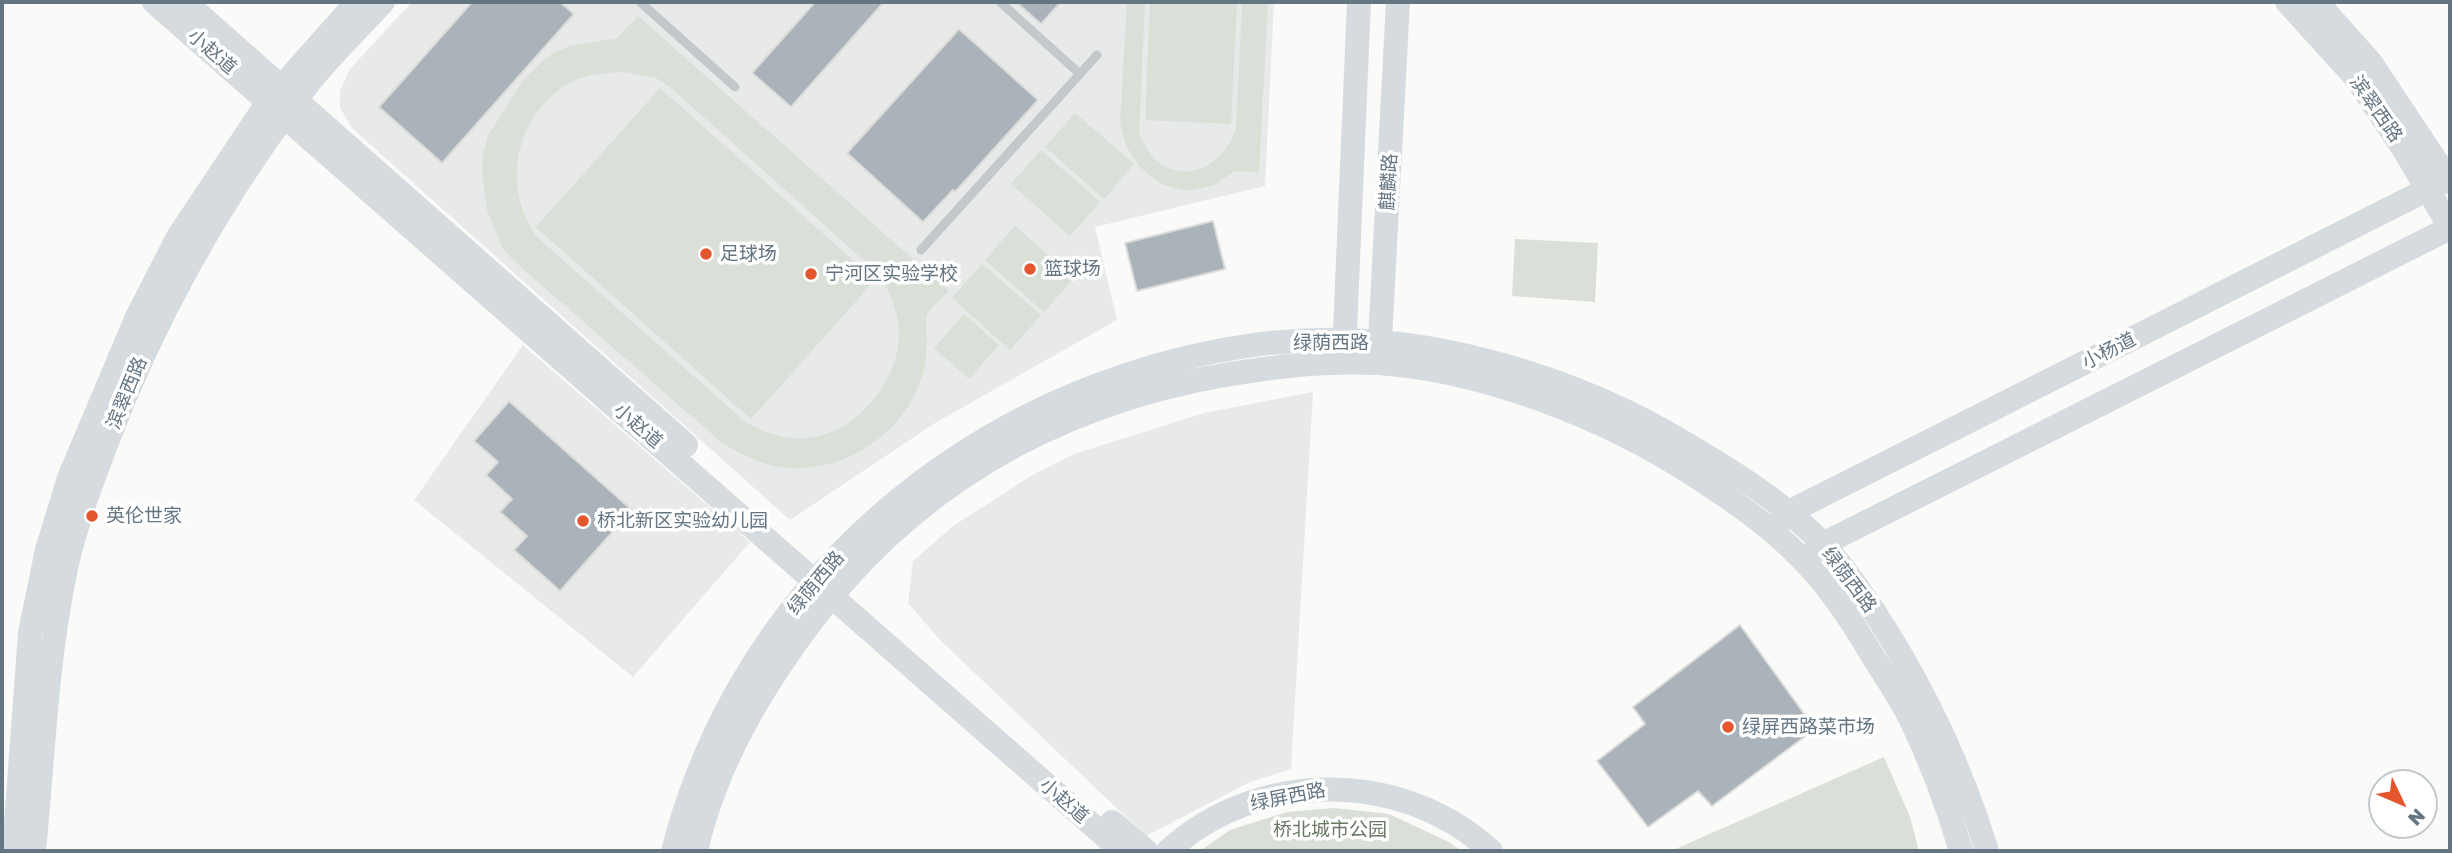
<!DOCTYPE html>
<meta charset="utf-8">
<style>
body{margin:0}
#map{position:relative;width:2452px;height:853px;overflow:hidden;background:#fafaf8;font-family:"Golos Text",sans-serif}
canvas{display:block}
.frame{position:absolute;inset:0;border:4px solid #657683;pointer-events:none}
.north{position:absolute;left:2368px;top:769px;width:70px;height:70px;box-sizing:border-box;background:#fff;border:2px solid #c1c8cd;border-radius:50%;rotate:134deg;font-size:19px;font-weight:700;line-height:28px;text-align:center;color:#657683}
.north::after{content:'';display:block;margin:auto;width:24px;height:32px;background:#e4572e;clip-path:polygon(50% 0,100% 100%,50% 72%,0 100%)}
</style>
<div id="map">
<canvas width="2452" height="853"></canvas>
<div class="frame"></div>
<div class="north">N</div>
</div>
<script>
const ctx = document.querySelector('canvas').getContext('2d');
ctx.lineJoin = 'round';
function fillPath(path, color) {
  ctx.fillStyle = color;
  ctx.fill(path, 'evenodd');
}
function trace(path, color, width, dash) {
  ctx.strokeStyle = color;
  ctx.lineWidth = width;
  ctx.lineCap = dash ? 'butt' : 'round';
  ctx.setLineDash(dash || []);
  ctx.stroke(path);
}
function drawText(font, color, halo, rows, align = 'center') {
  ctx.font = font + ' "Golos Text","Noto Sans SC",sans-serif';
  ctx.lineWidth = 7;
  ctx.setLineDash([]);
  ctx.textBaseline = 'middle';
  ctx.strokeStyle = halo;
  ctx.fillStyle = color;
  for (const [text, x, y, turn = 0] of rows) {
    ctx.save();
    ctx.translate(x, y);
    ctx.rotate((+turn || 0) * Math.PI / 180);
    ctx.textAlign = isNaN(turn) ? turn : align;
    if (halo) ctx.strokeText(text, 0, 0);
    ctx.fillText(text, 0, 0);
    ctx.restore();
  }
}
fillPath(new Path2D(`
 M 412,2 L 1274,2 L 1265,186 L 1095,227 L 1117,320 L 935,423 L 790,520 L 352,128 L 340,108 L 340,91 L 350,69 Z
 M 523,345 L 750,542 L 633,677 L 414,500 Z
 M 1313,392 L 1291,769 L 1250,782 L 1146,836 L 939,639 L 908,603 L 913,561 L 953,526 L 1031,476 L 1074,454 L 1204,413 Z`), '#e8e9e9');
fillPath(new Path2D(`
 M 1127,2 L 1145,2 L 1139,132 C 1158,188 1217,182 1236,129 L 1242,2 L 1268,2 L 1259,172 L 1235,171 L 1214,185 L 1188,191 L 1163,185 L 1142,169 L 1134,158 L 1126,146 L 1120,123 Z
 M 1150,2 L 1237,2 L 1231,124 L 1145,120 Z
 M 638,16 L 949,291 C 943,298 930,307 927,315 C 925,321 927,331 927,337 C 927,353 925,370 919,385 C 900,435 845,471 791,468 C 765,467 743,456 721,442 L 513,260 L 502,247 L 487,210 L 482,172 L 483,154 L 488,136 L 521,83 L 537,66 L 553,53 L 570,46 L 617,38 ZM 622,72 L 656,78 L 670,87 L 877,272 C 889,290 898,309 899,332 C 900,353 891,375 879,392 C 845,440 794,453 743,420 L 538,238 C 499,187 516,109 574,81 C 588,74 606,73 622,72 Z
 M 660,88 L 875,280 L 751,419 L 536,227 Z
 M 1075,113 L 1134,164 L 1104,199 L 1045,147 Z
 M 1041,150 L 1100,202 L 1070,236 L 1011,184 Z
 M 1015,226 L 1074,278 L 1044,312 L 985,260 Z
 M 1515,239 L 1598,243 L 1595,302 L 1512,296 Z
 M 982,264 L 1041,315 L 1010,350 L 952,298 Z
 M 964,314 L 999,345 L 969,379 L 934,348 Z
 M 1884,757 L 1910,817 L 1919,851 L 1671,851 Z
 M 1334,808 L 1389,814 L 1449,842 L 1461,851 L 1200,851 L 1230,830 L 1287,812 Z`), '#dadfd7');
const building = new Path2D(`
 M 472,2 L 560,2 L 574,14 L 442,163 L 379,107 Z
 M 815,2 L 884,2 L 791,107 L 752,73 Z
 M 1016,2 L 1061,2 L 1041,24 Z
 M 959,29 L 1038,100 L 955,192 L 953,190 L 923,222 L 847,153 Z
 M 1213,221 L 1225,269 L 1137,291 L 1125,243 Z
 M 509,401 L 632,510 L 560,591 L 514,550 L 527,536 L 500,512 L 512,499 L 486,475 L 498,462 L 474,441 Z
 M 1740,625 L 1815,729 L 1712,806 L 1698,791 L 1648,827 L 1597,761 L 1645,724 L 1633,707 Z`);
fillPath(building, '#aab3b9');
trace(building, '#dcdcda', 2);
trace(new Path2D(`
 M 640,2 L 735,87
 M 1000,2 L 1080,74
 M 921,250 L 1097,55`), '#c3c8cc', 9);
trace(new Path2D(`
 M 154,2 L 1122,851
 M 185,2 L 686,445
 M 2287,2 L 2356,78 L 2403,148 L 2450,227
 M 2317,2 L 2371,63 L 2450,182
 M 1344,354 L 1359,2
 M 1379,358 L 1398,2
 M 1779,523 L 1789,512 L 2450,178
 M 1812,553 L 1823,544 L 2450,228
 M 1112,822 L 1146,851
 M 14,851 L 30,633 L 47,550 L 69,478 L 137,317 L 178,237 L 268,102 L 357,2
 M 34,851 C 43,761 46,667 64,578 C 73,531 90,487 107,442 C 154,318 216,207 295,101 C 321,65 353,34 383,2
 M 673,851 C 729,634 889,464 1098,385 C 1176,356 1261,338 1344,340 C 1450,342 1570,379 1662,430 C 1718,462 1778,497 1823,544 C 1843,566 1860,591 1877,616 C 1925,690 1961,767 1987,851
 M 696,851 C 716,761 766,680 822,608 C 932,469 1083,393 1257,370 C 1297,364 1337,361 1378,363 C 1483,370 1604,417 1692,474 C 1731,499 1769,525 1801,558 C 1830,587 1852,621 1872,655 C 1886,677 1901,699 1912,722 C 1932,764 1948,807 1961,851
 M 1168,851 C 1257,769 1402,769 1491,851`), '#d6dbdf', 24);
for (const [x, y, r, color] of [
 [706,254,7,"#e4572e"],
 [1030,269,7,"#e4572e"],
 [811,274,7,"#e4572e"],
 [92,516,7,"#e4572e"],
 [583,521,7,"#e4572e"],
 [1728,727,7,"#e4572e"]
]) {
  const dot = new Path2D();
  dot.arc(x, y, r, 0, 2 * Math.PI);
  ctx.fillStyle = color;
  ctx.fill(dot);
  trace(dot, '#fff', 2.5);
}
drawText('19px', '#657683', '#fff', [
 ["小赵道",212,52,41],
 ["滨翠西路",2376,109,55],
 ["麒麟路",1389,182,-87],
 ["绿荫西路",1331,343],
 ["小杨道",2109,351,-27],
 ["滨翠西路",127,393,-68],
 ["小赵道",638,426,41],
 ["绿荫西路",1849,580,53],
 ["绿荫西路",816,583,-50],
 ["绿屏西路",1288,797,-11],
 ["小赵道",1064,801,41]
]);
drawText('19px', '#657683', '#fff', [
 ["足球场",720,254],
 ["篮球场",1044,269],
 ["宁河区实验学校",825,274],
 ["英伦世家",106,516],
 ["桥北新区实验幼儿园",597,521],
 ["绿屏西路菜市场",1742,727]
], 'left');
drawText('19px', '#687a64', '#fff', [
 ["桥北城市公园",1330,830]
]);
</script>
